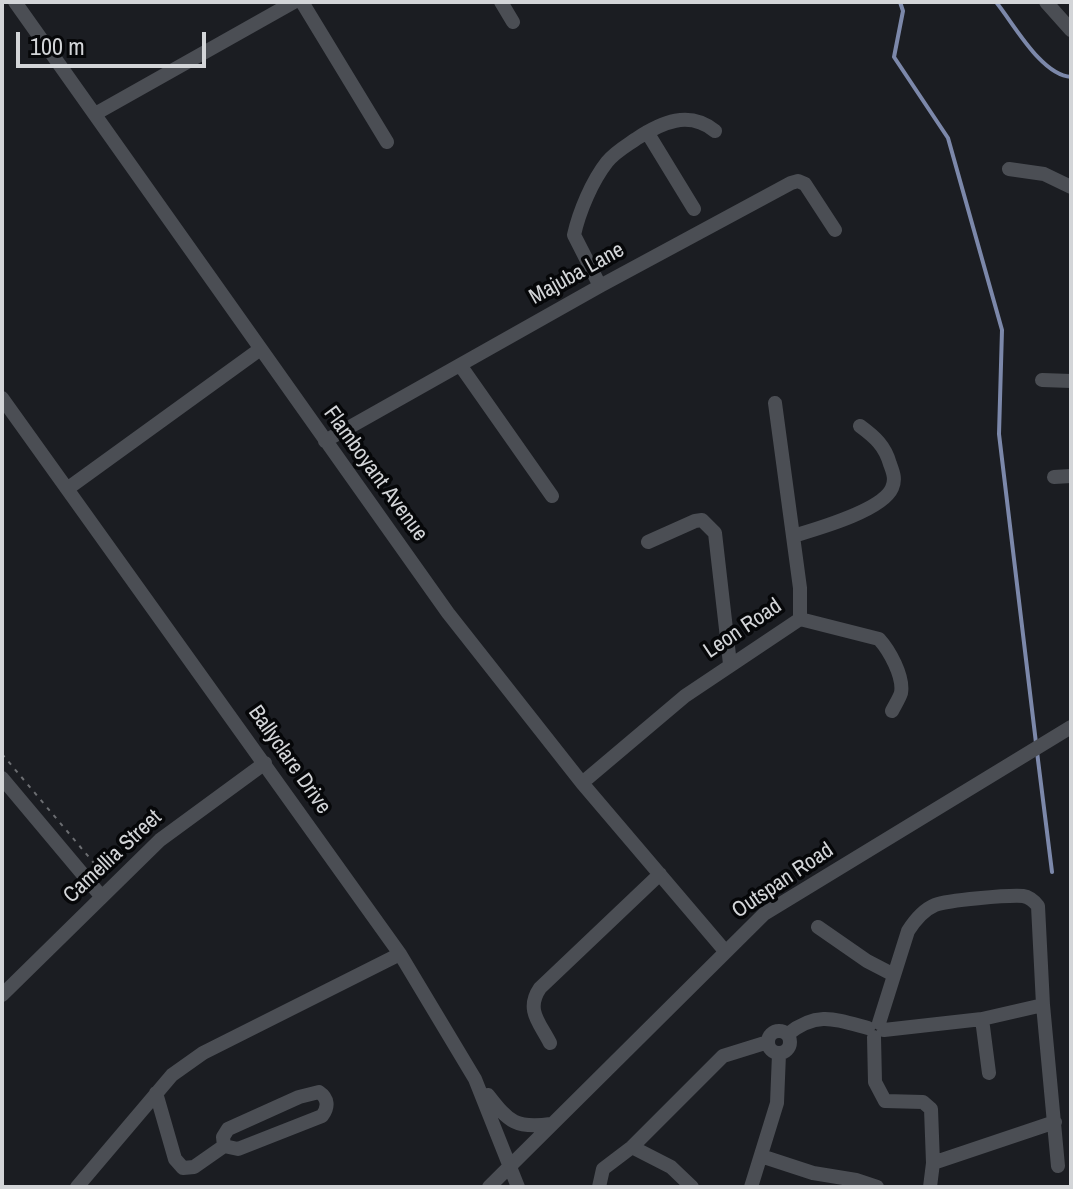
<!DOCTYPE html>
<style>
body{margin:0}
#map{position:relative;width:1073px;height:1189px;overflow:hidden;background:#1b1d22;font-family:"Archivo Narrow",sans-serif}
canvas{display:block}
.frame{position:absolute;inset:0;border:4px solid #d3d5d8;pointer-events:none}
.scale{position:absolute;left:16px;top:32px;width:190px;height:36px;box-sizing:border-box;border:4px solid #d3d5d8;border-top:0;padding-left:10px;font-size:24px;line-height:28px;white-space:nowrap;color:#d3d5d8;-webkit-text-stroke:6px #060709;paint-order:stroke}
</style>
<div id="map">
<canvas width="1073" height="1189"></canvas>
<div class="frame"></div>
<div class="scale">100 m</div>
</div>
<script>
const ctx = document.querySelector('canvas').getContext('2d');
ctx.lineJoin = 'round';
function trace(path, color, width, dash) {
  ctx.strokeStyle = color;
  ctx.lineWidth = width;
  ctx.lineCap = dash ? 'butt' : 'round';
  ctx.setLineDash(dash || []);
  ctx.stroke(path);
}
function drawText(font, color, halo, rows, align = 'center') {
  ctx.font = font + ' "Archivo Narrow",sans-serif';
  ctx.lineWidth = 7;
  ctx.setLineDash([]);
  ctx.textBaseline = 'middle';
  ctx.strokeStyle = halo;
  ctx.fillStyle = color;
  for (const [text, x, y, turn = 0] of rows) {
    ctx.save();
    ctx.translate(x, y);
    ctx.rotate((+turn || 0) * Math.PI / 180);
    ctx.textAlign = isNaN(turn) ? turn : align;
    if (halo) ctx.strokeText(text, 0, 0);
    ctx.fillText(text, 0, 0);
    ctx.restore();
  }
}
trace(new Path2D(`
 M 900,2 L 903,11 L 894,57 L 948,138 L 1002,330 L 999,434 L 1036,743
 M 996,2 C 1014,24 1041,75 1071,77
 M 1037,752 L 1052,872`), '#7c88aa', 4);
trace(new Path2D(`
 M 2,754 L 104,875`), '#6c6e72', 2, [4, 6]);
trace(new Path2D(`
 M 15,2 L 448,613 L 582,783 L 725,951
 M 302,2 L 387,142
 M 501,2 L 513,22
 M 1046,2 L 1071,30
 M 95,114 L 294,2
 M 647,132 L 694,209
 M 1009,169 L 1044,174 L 1071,187
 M 600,286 L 574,235 C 579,212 592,181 607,162 C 615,152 626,146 636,139 C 662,122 689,110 715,131
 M 460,365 L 552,496
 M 1042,380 L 1071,381
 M 2,398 L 400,954 L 475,1079 L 518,1187
 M 325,441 L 600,286 L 791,183 L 798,181 L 805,184 L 835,230
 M 1054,477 L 1071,476
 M 67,489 L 259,350
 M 793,536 C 816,529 882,511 892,488 C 896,479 893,472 890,464 C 885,446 875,437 860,426
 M 648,542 L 695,521 L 702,520 L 715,533 L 730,664
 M 800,619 L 879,639 C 889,650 904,676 901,693 C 899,699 895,705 892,711
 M 2,778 L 101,896
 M 582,783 L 685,696 L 800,619 L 800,588 L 775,403
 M 818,927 L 867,961 L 894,975
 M 2,995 L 160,840 L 265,763
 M 982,1019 L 989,1073
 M 879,1023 L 908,931 C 915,920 923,910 935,905 C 948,900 1008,895 1023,896 C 1030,897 1034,901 1038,906 L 1043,1005 L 1058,1166
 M 884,1030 L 982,1019 L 1043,1005
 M768 1042a11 11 0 1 1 22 0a11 11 0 1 1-22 0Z
 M 788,1034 C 817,1011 835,1019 868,1028
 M 874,1037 L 875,1082 L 885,1101 L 923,1102 L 931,1109 L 933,1163
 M 550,1043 C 540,1023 525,1010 540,988 L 660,874
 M 156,1093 L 175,1159 L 183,1168 L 194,1167 L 224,1146 L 238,1149 L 322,1116 C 329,1107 328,1098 319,1092 L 299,1097 L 228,1129 L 223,1137 L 224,1146
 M 488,1095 C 509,1122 516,1129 551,1124
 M 632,1147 L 671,1167 L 692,1187
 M 761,1156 L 813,1173 L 856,1180 L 877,1187
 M 77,1187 L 172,1075 L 203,1053 L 400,954
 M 489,1187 L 764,914 L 1071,727
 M 599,1187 L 603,1169 L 632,1147 L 723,1056 L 768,1042
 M 751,1187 L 777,1103 L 779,1054
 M 930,1187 L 933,1163 L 1055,1122`), '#4b4e54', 14);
drawText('22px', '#d3d5d8', '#060709', [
 ["Majuba Lane",577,274,-29],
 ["Flamboyant Avenue",375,474,54],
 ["Leon Road",743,629,-34],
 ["Ballyclare Drive",289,760,55],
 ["Camellia Street",113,857,-43],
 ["Outspan Road",783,881,-34]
]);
</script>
